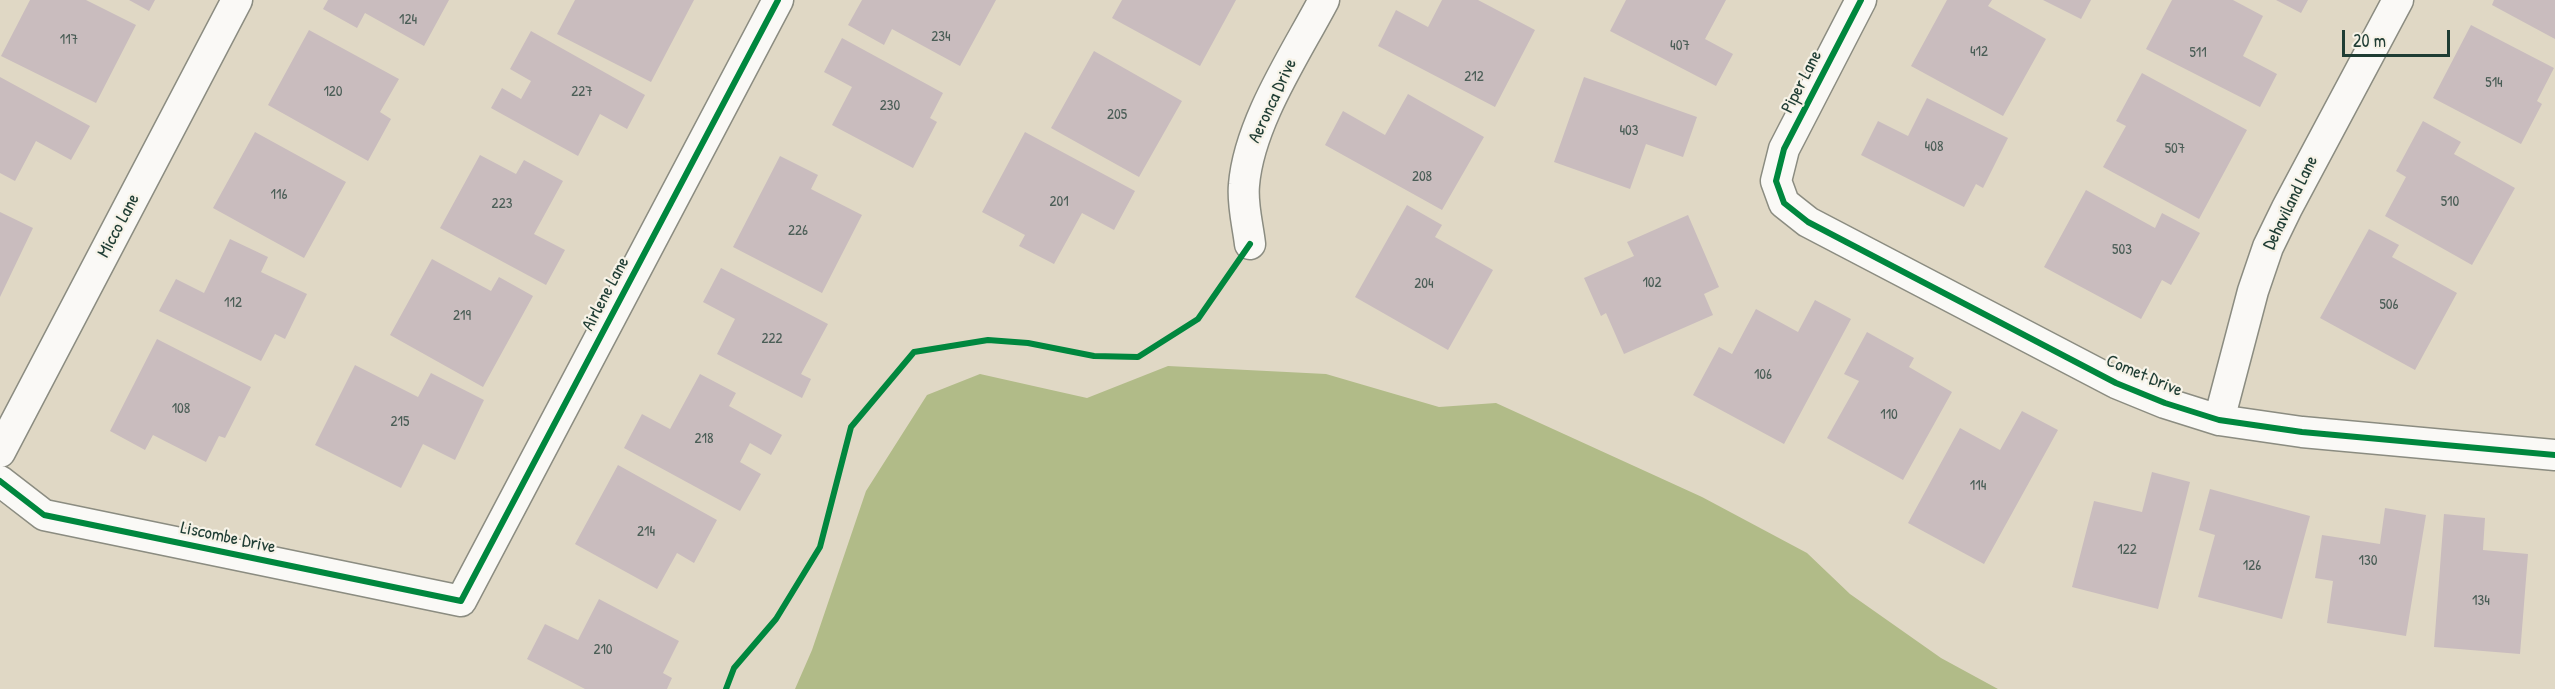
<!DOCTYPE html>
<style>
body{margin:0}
#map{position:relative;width:2555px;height:689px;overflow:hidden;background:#e0d8c5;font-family:"Patrick Hand",sans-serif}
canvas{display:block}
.scale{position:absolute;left:2342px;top:30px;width:108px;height:27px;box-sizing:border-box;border:3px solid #1f3d34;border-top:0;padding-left:8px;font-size:18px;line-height:21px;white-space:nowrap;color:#1f3d34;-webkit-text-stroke:4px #f7f3e8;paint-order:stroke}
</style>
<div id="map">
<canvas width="2555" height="689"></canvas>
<div class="scale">20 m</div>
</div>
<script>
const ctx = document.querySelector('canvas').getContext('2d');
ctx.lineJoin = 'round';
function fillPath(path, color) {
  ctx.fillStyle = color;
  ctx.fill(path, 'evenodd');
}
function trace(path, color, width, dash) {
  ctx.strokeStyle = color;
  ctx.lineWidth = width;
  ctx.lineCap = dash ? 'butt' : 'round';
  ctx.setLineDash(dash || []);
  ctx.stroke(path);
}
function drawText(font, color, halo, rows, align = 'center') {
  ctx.font = font + ' "Patrick Hand",sans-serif';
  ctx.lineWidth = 4.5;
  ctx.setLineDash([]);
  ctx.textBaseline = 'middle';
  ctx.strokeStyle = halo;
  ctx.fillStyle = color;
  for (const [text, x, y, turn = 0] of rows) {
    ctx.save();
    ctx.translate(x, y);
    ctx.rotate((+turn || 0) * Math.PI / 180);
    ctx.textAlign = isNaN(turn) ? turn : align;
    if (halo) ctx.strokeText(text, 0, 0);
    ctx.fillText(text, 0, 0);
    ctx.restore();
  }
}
fillPath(new Path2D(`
 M 1168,366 L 1326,374 L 1439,407 L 1496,403 L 1702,497 L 1807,553 L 1850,594 L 1941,658 L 1998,689 L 795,689 L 812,650 L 866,491 L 927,395 L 980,374 L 1087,398 Z`), '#b1bb88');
fillPath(new Path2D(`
 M 30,0 L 86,0 L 136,25 L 96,103 L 1,56 Z
 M 129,0 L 155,0 L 149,11 Z
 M 328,0 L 449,0 L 424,46 L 365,13 L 357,28 L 323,9 Z
 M 575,0 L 694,0 L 651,82 L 557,34 Z
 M 862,0 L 996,0 L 960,66 L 892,29 L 884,45 L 848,25 Z
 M 1122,0 L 1236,0 L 1200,66 L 1112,18 Z
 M 1442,0 L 1478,0 L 1535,30 L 1495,107 L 1378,46 L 1396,10 L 1428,27 Z
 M 1626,0 L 1726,0 L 1705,39 L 1733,54 L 1716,86 L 1610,31 Z
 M 1947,0 L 1992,0 L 1988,6 L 2046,39 L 2003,116 L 1911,66 Z
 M 2043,0 L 2091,0 L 2081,19 Z
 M 2172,0 L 2233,0 L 2263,16 L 2243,56 L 2277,74 L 2260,107 L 2146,49 Z
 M 2276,0 L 2308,0 L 2301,13 Z
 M 2494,0 L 2555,0 L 2555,39 L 2492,5 Z
 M 2471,25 L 2554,68 L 2537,101 L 2542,104 L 2521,144 L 2433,98 Z
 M 309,30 L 399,79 L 380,112 L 391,119 L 368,161 L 268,105 Z
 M 531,31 L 645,95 L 627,129 L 600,114 L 578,156 L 491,108 L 502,88 L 521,99 L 531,81 L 510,69 Z
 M 842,38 L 943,93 L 930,118 L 937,122 L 913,168 L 832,125 L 852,87 L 824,72 Z
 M 1094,51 L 1182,101 L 1139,177 L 1051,128 Z
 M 2142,73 L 2247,130 L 2199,219 L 2103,167 L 2126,126 L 2116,121 Z
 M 0,77 L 90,126 L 71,160 L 36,141 L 15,181 L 0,173 Z
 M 1584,77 L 1697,117 L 1683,157 L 1646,144 L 1630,189 L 1554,162 Z
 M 1408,94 L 1484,137 L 1442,210 L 1325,145 L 1343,111 L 1385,135 Z
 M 1927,98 L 2008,138 L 1983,188 L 1976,184 L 1964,207 L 1861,155 L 1878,121 L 1908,136 Z
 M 2423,121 L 2461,142 L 2454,154 L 2515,188 L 2472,265 L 2385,216 L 2406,177 L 2396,171 Z
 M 255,132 L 346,182 L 304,258 L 213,208 Z
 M 1025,132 L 1135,191 L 1114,230 L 1082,213 L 1054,264 L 1019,246 L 1025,235 L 982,212 Z
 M 480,155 L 516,174 L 524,160 L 563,181 L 534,234 L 565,250 L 546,285 L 440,228 Z
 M 780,156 L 818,175 L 811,189 L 862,215 L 822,293 L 733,247 Z
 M 2086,190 L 2155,228 L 2162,213 L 2200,233 L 2171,285 L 2162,280 L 2141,319 L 2044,267 Z
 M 1407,205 L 1442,225 L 1435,237 L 1493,270 L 1448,350 L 1355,297 Z
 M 0,212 L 33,228 L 0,297 Z
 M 1688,215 L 1719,287 L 1704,294 L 1713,315 L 1624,354 L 1606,313 L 1601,316 L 1584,278 L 1634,256 L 1627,242 Z
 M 2369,229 L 2399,245 L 2392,257 L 2457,293 L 2415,370 L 2320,318 Z
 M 230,239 L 268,257 L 261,272 L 307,294 L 285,339 L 275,334 L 261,361 L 159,311 L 176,279 L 204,293 Z
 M 432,259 L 491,291 L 499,277 L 533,296 L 483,387 L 390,335 Z
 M 721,268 L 828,324 L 801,374 L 811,379 L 802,398 L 717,354 L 735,319 L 703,302 Z
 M 1815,300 L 1851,319 L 1784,444 L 1693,395 L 1719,347 L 1732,354 L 1756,309 L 1798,332 Z
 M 1867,332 L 1914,358 L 1909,367 L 1952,392 L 1903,480 L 1827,438 L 1859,381 L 1844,374 Z
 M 157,339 L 251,387 L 225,438 L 219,436 L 206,462 L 153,435 L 145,450 L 110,431 Z
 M 355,365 L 418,397 L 431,373 L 484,400 L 455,460 L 423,444 L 401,488 L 315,445 Z
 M 700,374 L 736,393 L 729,406 L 782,435 L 771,455 L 750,443 L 740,462 L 761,474 L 740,511 L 624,448 L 642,414 L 670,429 Z
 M 2022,411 L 2058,430 L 1984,564 L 1908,523 L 1960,428 L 2000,450 Z
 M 618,465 L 717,520 L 694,563 L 677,553 L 657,589 L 575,544 Z
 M 2152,472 L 2190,482 L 2158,609 L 2072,587 L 2094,501 L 2142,512 Z
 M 2210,489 L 2310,516 L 2282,619 L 2198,597 L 2215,535 L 2199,530 Z
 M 2385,508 L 2426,515 L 2406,636 L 2327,623 L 2333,581 L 2315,578 L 2322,535 L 2380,544 Z
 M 2444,514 L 2485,518 L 2483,550 L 2528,554 L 2520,654 L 2434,647 Z
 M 599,599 L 679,641 L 663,673 L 672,678 L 667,689 L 585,689 L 527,659 L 545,624 L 578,640 Z`), '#c9bcbe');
const street = new Path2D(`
 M 1861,0 L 1784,149 L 1776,181 L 1784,203 L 1808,222 L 2116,383 L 2165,403 L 2219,420 L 2302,432 L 2555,455
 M 1250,244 C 1248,226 1242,204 1244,185 C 1249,123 1295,55 1324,0
 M 2219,420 L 2253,291 L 2268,247 L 2287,208 L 2398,0
 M 0,452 L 237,0
 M 0,481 L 44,515 L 461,601 L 778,0`);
trace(street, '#8b8c81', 33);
trace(street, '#faf9f6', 30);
trace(new Path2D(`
 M 1861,0 L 1784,149 L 1776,181 L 1784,203 L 1808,222 L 2116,383 L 2165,403 L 2219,420 L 2302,432 L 2555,455
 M 0,481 L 44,515 L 461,601 L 778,0
 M 726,689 L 734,668 L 776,619 L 820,547 L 851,427 L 914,352 L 988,340 L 1028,343 L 1094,356 L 1138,357 L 1198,319 L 1250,244`), '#00873e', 6);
drawText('15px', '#4a5d56', null, [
 ["124",408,20],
 ["234",941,37],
 ["117",69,40],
 ["407",1680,46],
 ["412",1979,52],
 ["511",2198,53],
 ["212",1474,77],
 ["514",2494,83],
 ["120",333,92],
 ["227",582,92],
 ["230",890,106],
 ["205",1117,115],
 ["403",1629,131],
 ["408",1934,147],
 ["507",2175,149],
 ["208",1422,177],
 ["116",279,195],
 ["201",1059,202],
 ["510",2450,202],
 ["223",502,204],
 ["226",798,231],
 ["503",2122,250],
 ["102",1652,283],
 ["204",1424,284],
 ["112",233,303],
 ["506",2389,305],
 ["219",462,316],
 ["222",772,339],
 ["106",1763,375],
 ["108",181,409],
 ["110",1889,415],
 ["215",400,422],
 ["218",704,439],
 ["114",1978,486],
 ["214",646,532],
 ["122",2127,550],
 ["130",2368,561],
 ["126",2252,566],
 ["134",2481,601],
 ["210",603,650]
]);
drawText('18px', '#1f3d34', '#f7f3e8', [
 ["Piper Lane",1802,82,-63],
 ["Aeronca Drive",1273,101,-65],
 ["Dehaviland Lane",2291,203,-64],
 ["Micco Lane",119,226,-62],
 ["Airlene Lane",606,294,-62],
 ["Comet Drive",2144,376,23],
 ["Liscombe Drive",228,538,12]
]);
</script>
